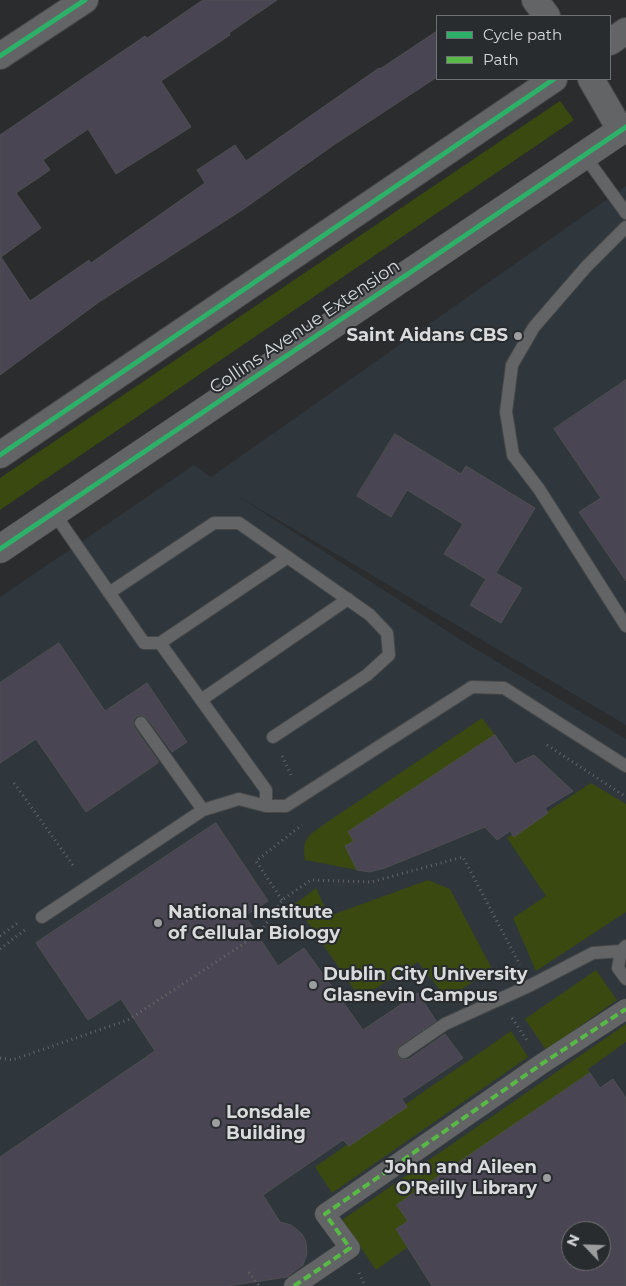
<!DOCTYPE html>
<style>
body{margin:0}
#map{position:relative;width:626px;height:1286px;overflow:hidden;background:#2a2c2e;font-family:Montserrat,sans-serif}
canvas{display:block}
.legend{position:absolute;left:436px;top:15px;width:175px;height:65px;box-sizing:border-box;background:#292c2f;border:1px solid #6f7274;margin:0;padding:6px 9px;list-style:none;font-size:15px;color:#d8dadc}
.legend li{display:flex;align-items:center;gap:10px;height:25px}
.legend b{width:25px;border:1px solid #6f7274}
.north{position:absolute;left:561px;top:1221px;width:50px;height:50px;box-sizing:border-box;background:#292c2f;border:1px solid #6f7274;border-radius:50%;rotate:294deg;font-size:14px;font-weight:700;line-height:20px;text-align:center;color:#d8dadc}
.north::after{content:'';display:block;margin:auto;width:18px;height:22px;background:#9b9d9f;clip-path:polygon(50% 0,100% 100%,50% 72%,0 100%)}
</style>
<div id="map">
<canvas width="626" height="1286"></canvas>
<ul class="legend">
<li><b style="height:6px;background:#2db169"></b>Cycle path</li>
<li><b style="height:6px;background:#58b947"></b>Path</li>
</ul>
<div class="north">N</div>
</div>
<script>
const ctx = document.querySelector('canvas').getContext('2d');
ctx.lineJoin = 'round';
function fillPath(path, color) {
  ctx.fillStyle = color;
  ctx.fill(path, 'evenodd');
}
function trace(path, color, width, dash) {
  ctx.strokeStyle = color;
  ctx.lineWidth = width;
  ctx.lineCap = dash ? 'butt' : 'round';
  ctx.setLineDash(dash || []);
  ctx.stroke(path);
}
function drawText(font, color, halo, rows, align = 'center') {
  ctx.font = font + ' Montserrat,sans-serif';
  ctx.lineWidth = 4;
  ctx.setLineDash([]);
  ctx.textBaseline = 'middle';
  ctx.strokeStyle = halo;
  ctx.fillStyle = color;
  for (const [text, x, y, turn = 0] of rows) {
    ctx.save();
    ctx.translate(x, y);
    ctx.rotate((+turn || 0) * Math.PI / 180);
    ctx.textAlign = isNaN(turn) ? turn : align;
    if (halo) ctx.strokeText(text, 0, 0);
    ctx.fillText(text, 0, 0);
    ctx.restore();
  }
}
fillPath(new Path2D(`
 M 626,186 L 626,725 L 241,498 L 469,645 L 626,739 L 626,1286 L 0,1286 L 0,597 L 194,465 L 211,477 ZM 571,1231 L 601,1231 L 601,1261 L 571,1261 Z`), '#2f363c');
fillPath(new Path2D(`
 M 560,101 L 574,120 L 0,510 L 0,478 Z
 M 482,718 L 495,735 L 349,832 L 354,841 L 345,846 L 357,870 L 305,860 C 302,839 307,837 323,825 Z
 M 591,783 L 626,804 L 626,912 L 536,971 L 513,918 L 546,896 L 507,838 Z
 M 428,880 L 450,889 L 492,969 L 447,999 L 418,962 L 360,998 L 295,904 L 316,888 L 329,916 Z
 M 596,970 L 617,1000 L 546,1050 L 525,1019 Z
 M 626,1024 L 626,1042 L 588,1069 L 590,1073 L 397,1205 L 408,1221 L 396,1229 L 408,1247 L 376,1270 L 342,1220 Z
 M 511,1031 L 528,1057 L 332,1193 L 315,1167 Z`), '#394910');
const building = new Path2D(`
 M 203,0 L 277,0 L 229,33 L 230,35 L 161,81 L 191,127 L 116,174 L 88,129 L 43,160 L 50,170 L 16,193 L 41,228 L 1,257 L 30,301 L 89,260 L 91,263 L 205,183 L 197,170 L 235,145 L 246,161 L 379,68 L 380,69 L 437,31 L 437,77 L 335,144 L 245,208 L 99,302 L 0,375 L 0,135 L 145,36 L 147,38 Z
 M 626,380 L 626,581 L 579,512 L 601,498 L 554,429 Z
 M 395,434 L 461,474 L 466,466 L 535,508 L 496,573 L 522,588 L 501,623 L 470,605 L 486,579 L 444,554 L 463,524 L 407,490 L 391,517 L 357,496 Z
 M 59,643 L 105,711 L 147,683 L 187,742 L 172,752 L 147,718 L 141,715 L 137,716 L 133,720 L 134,727 L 158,761 L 158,763 L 86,812 L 36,739 L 0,763 L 0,683 Z
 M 495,735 L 515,764 L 534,755 L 573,791 L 545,808 L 548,813 L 514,837 L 510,831 L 497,840 L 485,827 L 385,868 L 369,872 L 357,870 L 345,846 L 354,841 L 348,832 Z
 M 216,823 L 268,901 L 245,916 L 278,966 L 304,948 L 363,1030 L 418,993 L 436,1021 L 399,1046 L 396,1052 L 398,1057 L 404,1060 L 409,1059 L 445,1034 L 463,1058 L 402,1099 L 407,1107 L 349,1146 L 343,1140 L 263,1195 L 280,1222 L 291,1225 L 296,1229 L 302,1234 L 306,1242 L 307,1254 L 303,1265 L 287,1277 L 228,1286 L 0,1286 L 0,1157 L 155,1051 L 121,999 L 88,1020 L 36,943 Z
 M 590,1073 L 600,1088 L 613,1079 L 626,1098 L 626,1286 L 432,1286 L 396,1229 L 408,1221 L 397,1205 ZM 571,1231 L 601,1231 L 601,1261 L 571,1261 Z`);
fillPath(building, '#494552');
trace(building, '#4e4f51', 1);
const service = new Path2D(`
 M 584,155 L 626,213
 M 626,227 L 586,267 L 534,327 L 512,365 L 506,412 L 513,455 L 539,489 L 626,626
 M 54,513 L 144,643 L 160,643 L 288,557
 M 109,593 L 214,523 L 239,523 L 370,615 L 387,633 L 389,655 L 367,675 L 273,737
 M 160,643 L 266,790 L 266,806
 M 201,700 L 348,599
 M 141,723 L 203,810 L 239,799 L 266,806 L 286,806 L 472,687 L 504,688 L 626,766
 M 42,917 L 203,810
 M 626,946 L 621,951 L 618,968 L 626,979
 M 404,1052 L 445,1024 L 531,985 L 593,953 L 621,951`);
const pedestrian = new Path2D(`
 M 294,1286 L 350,1248 L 325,1214 L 543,1063 L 626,1009`);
const minor = new Path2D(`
 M 535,0 L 547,16
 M 610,42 L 626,31
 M 0,56 L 85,0
 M 591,79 L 621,131
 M 0,455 L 554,79`);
const secondary = new Path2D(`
 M 0,549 L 626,127`);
trace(service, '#464849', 14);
trace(pedestrian, '#464849', 21);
trace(minor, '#464849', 28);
trace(secondary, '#464849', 29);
trace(new Path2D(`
 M 547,745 L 626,797
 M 282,756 L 292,777
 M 14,783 L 75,868
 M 282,900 L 256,861 L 302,825
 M 0,936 L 20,921
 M 0,949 L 25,930
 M 512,1018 L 528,1042
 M 0,1058 L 12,1060 L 128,1020 L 260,933 L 282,900 L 311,880 L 371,882 L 463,857 L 520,965
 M 249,1272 L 259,1286
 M 359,1273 L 365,1286`), '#656667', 3, [1, 4]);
trace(service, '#626465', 12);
trace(pedestrian, '#626465', 20);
trace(minor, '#626465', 26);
trace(secondary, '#626465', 28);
trace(new Path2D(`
 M 294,1286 L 350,1248 L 325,1214 L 543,1063 L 626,1009`), '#58b947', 4, [8, 4]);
trace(new Path2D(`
 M 0,56 L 85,0
 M 0,455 L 554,79
 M 0,549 L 626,127`), '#2db169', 5);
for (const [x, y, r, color] of [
 [518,336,5,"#9b9d9f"],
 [158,923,5,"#9b9d9f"],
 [313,985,5,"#9b9d9f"],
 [216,1123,5,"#9b9d9f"],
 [547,1178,5,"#9b9d9f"]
]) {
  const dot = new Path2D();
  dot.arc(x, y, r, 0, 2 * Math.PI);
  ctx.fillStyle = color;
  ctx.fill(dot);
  trace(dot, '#292c2f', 2);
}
drawText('18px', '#d8dadc', '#292c2f', [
 ["Collins Avenue Extension",305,327,-34]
]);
drawText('bold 18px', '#d8dadc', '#292c2f', [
 ["Saint Aidans CBS",508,336,"right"],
 ["National Institute",168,913],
 ["of Cellular Biology",168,934],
 ["Dublin City University",323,975],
 ["Glasnevin Campus",323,996],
 ["Lonsdale",226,1113],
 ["Building",226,1134],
 ["John and Aileen",537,1168,"right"],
 ["O'Reilly Library",537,1189,"right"]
], 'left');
</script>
